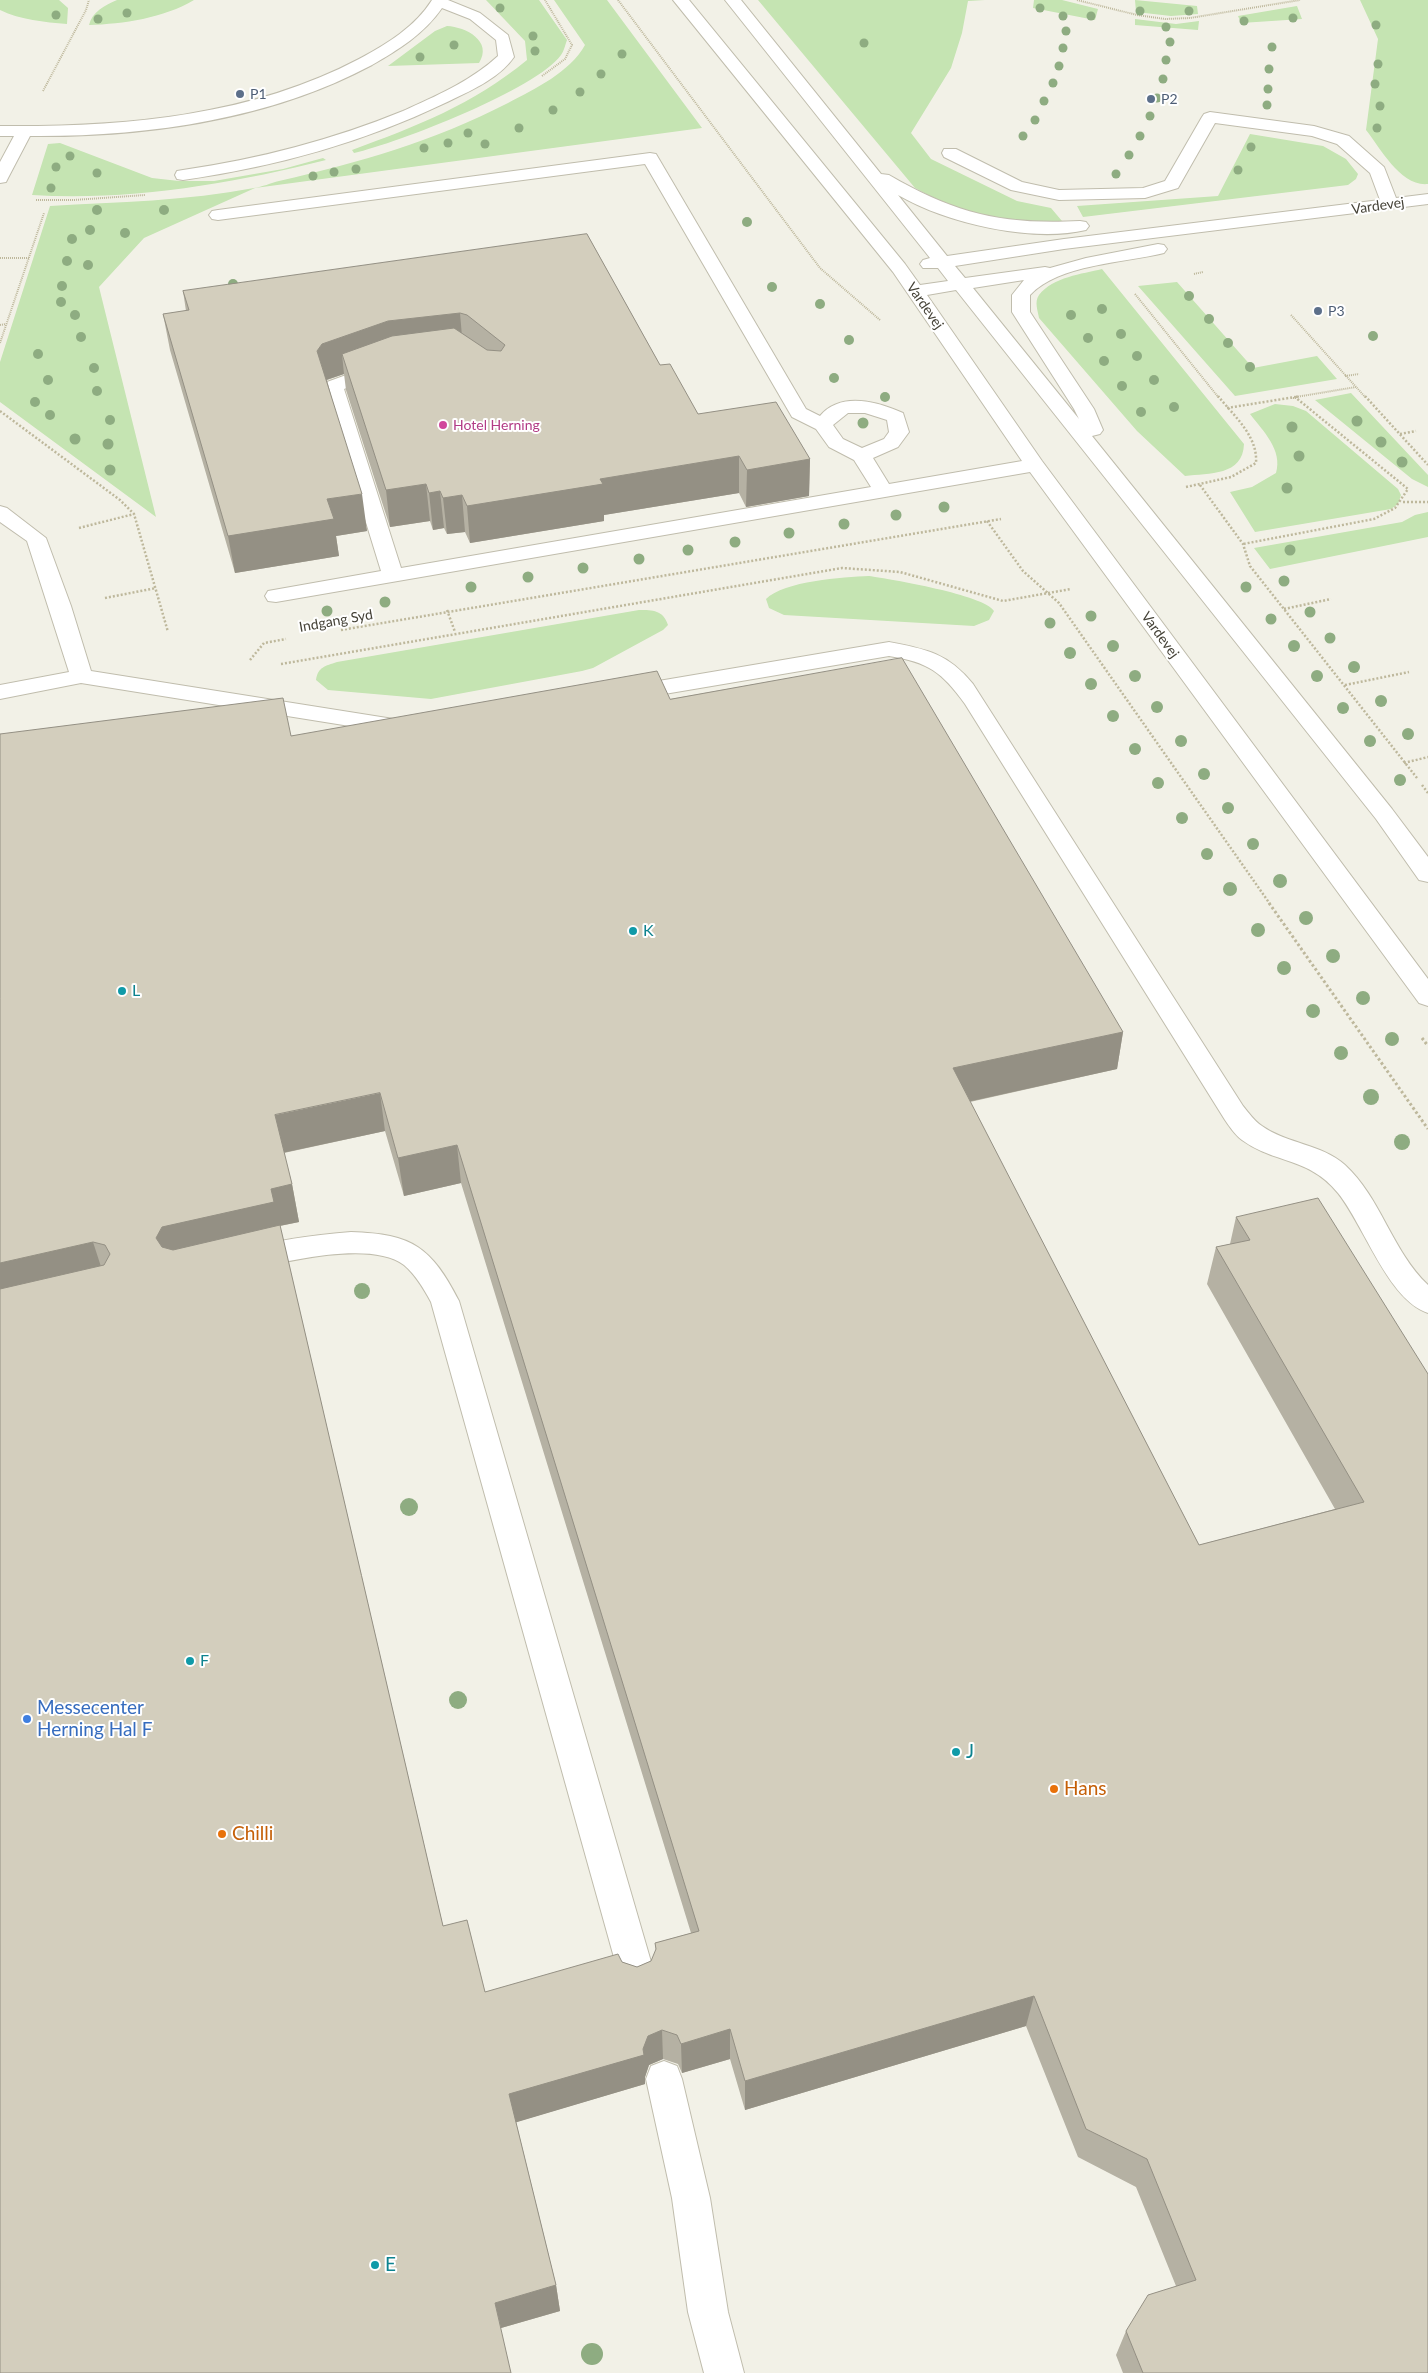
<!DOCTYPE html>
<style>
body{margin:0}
canvas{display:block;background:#f2f1e7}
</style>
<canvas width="1428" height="2373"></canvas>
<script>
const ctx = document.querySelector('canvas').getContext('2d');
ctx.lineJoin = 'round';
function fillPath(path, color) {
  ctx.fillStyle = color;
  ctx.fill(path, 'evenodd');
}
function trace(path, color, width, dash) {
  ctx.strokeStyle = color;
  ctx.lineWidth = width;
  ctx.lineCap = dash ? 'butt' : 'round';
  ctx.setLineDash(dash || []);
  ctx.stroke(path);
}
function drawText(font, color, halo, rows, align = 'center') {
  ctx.font = font + ' Lato,sans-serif';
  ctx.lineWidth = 4;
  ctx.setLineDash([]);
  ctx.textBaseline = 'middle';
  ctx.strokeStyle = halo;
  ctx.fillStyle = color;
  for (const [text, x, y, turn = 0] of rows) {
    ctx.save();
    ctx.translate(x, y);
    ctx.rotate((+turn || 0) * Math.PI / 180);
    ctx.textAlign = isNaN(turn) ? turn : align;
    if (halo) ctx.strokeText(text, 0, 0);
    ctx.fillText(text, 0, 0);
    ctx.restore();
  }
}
fillPath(new Path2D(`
 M 0,0 L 59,0 L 68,8 L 67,24 C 44,22 21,20 0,10 Z
 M 117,0 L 194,0 C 164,18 123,24 89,25 C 92,12 105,5 117,0 Z
 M 486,0 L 539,0 L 567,40 C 565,45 564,51 561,55 C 537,89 398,143 354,153 L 352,150 C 417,126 472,105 527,60 L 525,41 Z
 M 554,0 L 607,0 L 702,128 L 255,188 L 144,238 L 99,287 L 156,517 L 0,402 L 0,362 L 50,206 C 118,202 187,201 254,188 C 262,187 271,183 279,181 C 361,162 432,142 508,103 C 535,89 570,72 585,45 Z
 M 758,0 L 985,0 L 968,1 L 962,33 L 951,68 L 911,133 L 931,159 L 1017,201 L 1051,208 L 1062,221 C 1008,223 962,214 915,188 Z
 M 1034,0 L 1062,0 L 1098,9 L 1095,20 L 1033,8 Z
 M 1135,0 L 1197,6 L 1198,14 L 1171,16 L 1136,12 Z
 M 1360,0 L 1428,0 L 1428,184 C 1401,187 1381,149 1366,130 L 1378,39 Z
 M 1297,6 L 1302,19 L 1241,23 L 1238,16 Z
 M 1135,19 L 1176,24 L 1199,21 L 1198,30 L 1135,25 Z
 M 447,26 C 466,27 493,41 479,63 L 388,66 L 435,31 Z
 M 1250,134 L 1323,146 L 1346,159 L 1358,174 L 1356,179 L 1348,185 L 1083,217 L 1077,206 L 1218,196 Z
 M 60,143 L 152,178 L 179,181 L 214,181 L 283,169 L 323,158 L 326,160 C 231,184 130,201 32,195 L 48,144 Z
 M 1102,269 L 1244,444 C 1243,476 1209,473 1185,476 L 1137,431 L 1039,318 C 1038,311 1034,302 1039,295 C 1053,277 1082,274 1102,269 Z
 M 1177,282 L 1253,368 L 1317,356 L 1337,379 L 1235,396 L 1138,286 Z
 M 1351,393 L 1428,475 L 1428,487 L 1412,479 L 1315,400 Z
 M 1275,404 L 1293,406 L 1306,411 L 1398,489 L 1401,495 L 1398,504 L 1391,509 L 1255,532 L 1230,492 L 1252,487 L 1276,473 C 1283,450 1263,431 1250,414 Z
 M 1428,512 L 1428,537 L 1270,569 L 1254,548 L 1402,522 L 1415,515 Z
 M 869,576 C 890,579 985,595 994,611 L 989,620 L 974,626 L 784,615 L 769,608 L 766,599 C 784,581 843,577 869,576 Z
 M 639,610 C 653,610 663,610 668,625 L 663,630 L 593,668 L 582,671 L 431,699 L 328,690 L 316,680 C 318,667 325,666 337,662 Z`), '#c5e4b2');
const minor = new Path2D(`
 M 432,0 L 448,0 L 480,13 L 508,35 L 514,57 C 499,79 468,92 445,103 C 362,143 274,167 183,180 L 177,179 L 175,175 L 177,171 L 183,170 C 259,159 332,140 403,111 C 436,96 471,81 498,56 L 496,40 L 470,19 L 442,8 C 424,34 398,50 372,65 C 269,120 145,137 30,136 L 8,178 L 6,182 L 0,183 L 0,162 L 14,136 L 0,136 L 0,126 C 122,127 249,117 359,59 C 387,44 415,27 432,0 Z
 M 673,0 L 689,0 L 905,264 L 920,285 L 948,281 L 938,268 L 923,268 L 920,264 L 923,260 L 930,258 L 725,0 L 741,0 L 881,174 L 889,175 C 956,214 1003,225 1080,221 L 1086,222 L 1089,226 L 1086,230 C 1031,243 946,223 898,195 L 947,256 L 1064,239 L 1380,200 L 1370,173 L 1337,144 L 1312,136 L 1215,123 L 1178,188 L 1145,198 L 1059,200 L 1011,190 L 944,157 L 942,153 L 944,149 L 956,149 L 1022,182 L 1059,190 L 1143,188 L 1165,181 L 1202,117 L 1204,114 L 1210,112 L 1314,126 L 1349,136 L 1384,167 L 1396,198 L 1428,194 L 1428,204 L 1064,249 L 955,266 L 965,278 L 1045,267 L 1050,268 L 1086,258 L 1158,244 L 1164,245 L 1167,249 L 1164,253 C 1124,263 1059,264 1030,295 L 1030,312 L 1094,409 L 1103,430 L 1100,434 L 1092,436 L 1392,809 L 1428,857 L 1428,882 L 1419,880 L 1376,819 L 956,290 L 927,295 L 1042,461 L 1428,979 L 1428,1006 L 1419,1003 L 1030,472 L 276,602 L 268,601 L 265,596 L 268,591 L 381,571 L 324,386 L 327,382 L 379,363 L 386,365 L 388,369 L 386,373 L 344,389 L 401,568 L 871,487 L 854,460 L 829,447 L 816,429 L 792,417 L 645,164 L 218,220 L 212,219 L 209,215 L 212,211 L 218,210 L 650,153 L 656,154 L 806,409 L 820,416 C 841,391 878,402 903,413 L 909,432 L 898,447 L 873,458 L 889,484 L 1022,461 L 893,272 ZM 1024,280 L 1012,295 L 1012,312 L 1074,409 L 1079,419 L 973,288 ZM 848,413 L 865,413 L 887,420 L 889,432 L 884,439 L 862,448 L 843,439 L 833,425 Z
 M 0,506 L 7,508 L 46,538 L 71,606 L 91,671 L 406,721 L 414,723 L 417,728 L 414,733 L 406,735 L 81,683 L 0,699 L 0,685 L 69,672 L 27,541 L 0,522 Z
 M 889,642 C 926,649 948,653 973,684 L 1243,1106 C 1249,1113 1254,1121 1262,1126 C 1287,1144 1322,1144 1345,1165 C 1381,1198 1392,1251 1428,1285 L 1428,1313 C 1388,1300 1364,1225 1338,1193 C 1309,1157 1275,1164 1242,1140 C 1235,1135 1230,1127 1225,1120 L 965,704 C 942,672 928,662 889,656 L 629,700 L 621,698 L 618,693 L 621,688 L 629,686 Z
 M 351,1232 C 413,1234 431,1247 459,1301 L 656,1979 L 651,1991 L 638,1996 L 625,1991 L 620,1979 L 431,1302 C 424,1289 416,1275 404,1265 C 372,1240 286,1261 249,1270 L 239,1267 L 235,1259 L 239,1251 C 275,1240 313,1235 351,1232 Z
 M 664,2061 L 677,2066 L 682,2079 L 710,2198 L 728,2312 L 744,2373 L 704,2373 L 688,2312 L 672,2198 L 646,2079 L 651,2066 Z`);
trace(minor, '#c0bdad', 2);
trace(new Path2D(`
 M 618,0 L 820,268 L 880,320
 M 1077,0 L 1137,15 L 1165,19 L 1190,18 L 1300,0
 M 542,76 L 565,59 L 572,45 L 545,0
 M 43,91 L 86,10 L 89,0
 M 36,200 L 74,200 L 145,195
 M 0,258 L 29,258
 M 1194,274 L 1203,272
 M 1135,294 L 1219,398
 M 1291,315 L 1366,398
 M 0,325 L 6,324
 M 0,343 L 44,213
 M 1345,376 L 1359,374
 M 1296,397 L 1356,387
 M 1291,398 L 1296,398`), '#beb89c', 2, [1, 1]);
trace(new Path2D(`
 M 1365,396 L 1428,465
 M 1296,397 L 1300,396
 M 1227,408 L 1295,397 L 1408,489 L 1395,508 L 1374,519 L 1243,544
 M 0,411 L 120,500 L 134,514 L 168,632
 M 1400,434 L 1416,431
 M 1200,485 L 1243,544 L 1250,566 L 1417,778
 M 1186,487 L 1231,477 L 1256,463 C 1258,436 1234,416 1218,396
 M 1403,502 L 1428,502
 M 987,521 L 1023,571 L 1059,603 L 1270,904
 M 79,528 L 134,514
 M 105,598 L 156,588
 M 1284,609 L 1331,599
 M 447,610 L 455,632
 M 341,630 L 1001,519
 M 250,660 L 264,643 L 286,639
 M 281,664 L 842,568 L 900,572 L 1003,601 L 1071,589
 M 1345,685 L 1409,672
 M 1404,763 L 1428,757
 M 1422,785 L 1428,793`), '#beb89c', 2.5, [2, 2]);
trace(new Path2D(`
 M 1269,903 L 1428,1129
 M 1422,1038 L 1428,1046`), '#beb89c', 3, [2.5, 2.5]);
fillPath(minor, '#fff');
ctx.fillStyle = '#8eac81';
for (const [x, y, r] of [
 [500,8,4.5],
 [1040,8,4.5],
 [1140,11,4.5],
 [1189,11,4.5],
 [127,13,4.5],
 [56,15,4.5],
 [1063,16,4.5],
 [1091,16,4.5],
 [1293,18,4.5],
 [98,19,4.5],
 [1244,21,4.5],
 [1376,25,4.5],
 [1166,27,4.5],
 [1066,31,4.5],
 [533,36,4.5],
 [1170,42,4.5],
 [864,43,4.5],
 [454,45,4.5],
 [1272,47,4.5],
 [1063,48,4.5],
 [535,51,4.5],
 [622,54,4.5],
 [420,57,4.5],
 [1166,60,4.5],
 [1378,64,4.5],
 [1059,66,4.5],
 [1269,69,4.5],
 [601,74,4.5],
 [1163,79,4.5],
 [1053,83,4.5],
 [1375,84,4.5],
 [1268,89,4.5],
 [580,92,4.5],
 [1157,98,4.5],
 [1044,101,4.5],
 [1267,105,4.5],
 [1380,106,4.5],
 [553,110,4.5],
 [1150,116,4.5],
 [1035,120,4.5],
 [519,128,4.5],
 [1377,128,4.5],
 [468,133,4.5],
 [1023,136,4.5],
 [1140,136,4.5],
 [448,143,4.5],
 [485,144,4.5],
 [1251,147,4.5],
 [424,148,4.5],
 [1129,155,4.5],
 [70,156,4.5],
 [56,167,4.5],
 [356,169,4.5],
 [1238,170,4.5],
 [334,172,4.5],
 [97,173,4.5],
 [1116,174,4.5],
 [313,176,4.5],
 [51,188,4.5],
 [97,210,5],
 [164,210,5],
 [747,222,5],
 [90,230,5],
 [125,233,5],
 [72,239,5],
 [67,261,5],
 [88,265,5],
 [233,284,5],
 [62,286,5],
 [772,287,5],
 [1189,296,5],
 [61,302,5],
 [820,304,5],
 [1102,309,5],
 [75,315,5],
 [1071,315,5],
 [1209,319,5],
 [1121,334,5],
 [1373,336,5],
 [81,337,5],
 [1088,338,5],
 [849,340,5],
 [1228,343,5],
 [38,354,5],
 [1137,356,5],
 [1104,361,5],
 [1250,367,5],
 [94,368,5],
 [834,378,5],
 [48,380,5],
 [1154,380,5],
 [1122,386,5],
 [97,391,5],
 [885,397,5],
 [35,402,5],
 [1174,407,5],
 [1141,412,5],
 [50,415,5],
 [110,420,5],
 [1357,421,5.5],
 [863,423,5.5],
 [1292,427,5.5],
 [75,439,5.5],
 [1381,442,5.5],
 [108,444,5.5],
 [1299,456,5.5],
 [1402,462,5.5],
 [110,470,5.5],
 [1287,488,5.5],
 [944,507,5.5],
 [896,515,5.5],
 [844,524,5.5],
 [789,533,5.5],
 [735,542,5.5],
 [688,550,5.5],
 [1290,550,5.5],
 [639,559,5.5],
 [583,568,5.5],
 [528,577,5.5],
 [1284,581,5.5],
 [471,587,5.5],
 [1246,587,5.5],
 [385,602,5.5],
 [327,611,5.5],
 [1310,612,5.5],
 [1091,616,5.5],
 [1271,619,5.5],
 [1050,623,5.5],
 [1330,638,5.5],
 [1113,646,6],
 [1294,646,6],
 [1070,653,6],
 [1354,667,6],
 [1135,676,6],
 [1317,676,6],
 [1091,684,6],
 [1381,701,6],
 [1157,707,6],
 [1343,708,6],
 [1113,716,6],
 [1408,734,6],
 [1181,741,6],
 [1370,741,6],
 [1135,749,6],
 [1204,774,6],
 [1400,780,6],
 [1158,783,6],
 [1228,808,6],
 [1182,818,6],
 [1253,844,6],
 [1207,854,6],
 [1280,881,7],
 [1230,889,7],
 [1306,918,7],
 [1258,930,7],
 [1333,956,7],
 [1284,968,7],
 [1363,998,7],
 [1313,1011,7],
 [1392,1039,7],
 [1341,1053,7],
 [1371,1097,8],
 [1402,1142,8],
 [362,1291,8],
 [409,1507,9],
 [458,1700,9],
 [592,2354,11]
]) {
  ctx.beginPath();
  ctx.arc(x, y, r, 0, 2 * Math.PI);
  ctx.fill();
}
fillPath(new Path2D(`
 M 587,234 L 660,365 L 698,414 L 810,459 L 809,496 L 746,507 L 739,493 L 604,515 L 604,521 L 470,543 L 465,532 L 447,534 L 444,528 L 433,530 L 430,521 L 390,527 L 346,390 L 344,374 L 327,380 L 367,531 L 336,536 L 339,556 L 235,573 L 170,350 L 163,314 L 186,311 L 183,291 Z
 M 670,699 L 1123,1032 L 1117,1069 L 970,1102 L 1199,1545 L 1335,1509 L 1207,1284 L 1216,1247 L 1230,1244 L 1236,1217 L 1428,1374 L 1428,2373 L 1123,2373 L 1116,2355 L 1126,2331 L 1176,2286 L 1136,2187 L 1078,2157 L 1026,2026 L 745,2110 L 730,2059 L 682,2073 L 678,2064 L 663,2059 L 649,2065 L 645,2077 L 645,2084 L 516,2122 L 556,2285 L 560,2311 L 501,2328 L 0,2373 L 0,734 L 291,736 ZM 385,1131 L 404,1196 L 461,1183 L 691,1933 L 655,1943 L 656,1951 L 651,1961 L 637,1967 L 622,1962 L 485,1992 L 443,1926 L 280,1226 L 299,1222 L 292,1184 L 284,1153 Z`), '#b5b1a3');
fillPath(new Path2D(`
 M 460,313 L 463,348 L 342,354 L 344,374 L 326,380 L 317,351 L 322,344 L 388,321 Z
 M 739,456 L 739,493 L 604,515 L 604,521 L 470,543 L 467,506 L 600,479 Z
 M 810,459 L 809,496 L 746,507 L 747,470 Z
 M 426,484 L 430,521 L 390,527 L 386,490 Z
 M 440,491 L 444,528 L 433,530 L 429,493 Z
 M 362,494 L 367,531 L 336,536 L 339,556 L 235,573 L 228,536 L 327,499 Z
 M 462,495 L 465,532 L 447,534 L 443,498 Z
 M 1123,1032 L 1117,1069 L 949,1106 L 953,1068 Z
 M 380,1093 L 385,1131 L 282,1153 L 275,1115 Z
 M 457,1145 L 461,1183 L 404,1196 L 398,1158 Z
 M 292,1184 L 299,1222 L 279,1226 L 171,1264 L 156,1238 L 162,1227 L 271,1189 Z
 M 93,1242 L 105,1279 L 0,1303 L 0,1263 Z
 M 1034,1996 L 1026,2026 L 745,2110 L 745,2081 Z
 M 730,2029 L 730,2059 L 682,2073 L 681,2044 Z
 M 662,2030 L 663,2059 L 649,2065 L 645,2077 L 645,2084 L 514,2123 L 509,2094 Z
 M 556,2285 L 560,2311 L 501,2328 L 495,2303 Z`), '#949084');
const building = new Path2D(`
 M 587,234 L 660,365 L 670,364 L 698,414 L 776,402 L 810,459 L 747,470 L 739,456 L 600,479 L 603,484 L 467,506 L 462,495 L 443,498 L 440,491 L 429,493 L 426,484 L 386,490 L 342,354 L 392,336 L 454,328 L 487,350 L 501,351 L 505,345 L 467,315 L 460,313 L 388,321 L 322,344 L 317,351 L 362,494 L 327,499 L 334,519 L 228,536 L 163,314 L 189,310 L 183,291 Z
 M 902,658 L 1123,1032 L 953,1068 L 1199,1545 L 1364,1502 L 1216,1247 L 1250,1240 L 1236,1217 L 1318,1198 L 1428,1374 L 1428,2373 L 1143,2373 L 1126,2331 L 1148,2295 L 1196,2280 L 1147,2159 L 1086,2129 L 1034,1996 L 745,2081 L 730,2029 L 681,2044 L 677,2035 L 662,2030 L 648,2036 L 643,2049 L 644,2055 L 509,2094 L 556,2285 L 495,2303 L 511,2373 L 0,2373 L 0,1289 L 104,1265 L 110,1254 L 105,1245 L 93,1242 L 0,1263 L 0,734 L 283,698 L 291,736 L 657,671 L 670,699 ZM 380,1093 L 398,1158 L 457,1145 L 699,1931 L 655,1943 L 656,1949 L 651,1961 L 637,1967 L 622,1962 L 618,1954 L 485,1992 L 467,1920 L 443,1926 L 280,1225 L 173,1250 L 162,1247 L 156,1238 L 162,1227 L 274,1202 L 271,1189 L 292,1184 L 275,1115 Z`);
fillPath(building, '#d3cebd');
trace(building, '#949084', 1);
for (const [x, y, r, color] of [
 [240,94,5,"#5c6f8a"],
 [1151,99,5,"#5c6f8a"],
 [1318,311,5,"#5c6f8a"],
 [443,425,5,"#d1479c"],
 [633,931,5,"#0f9aa8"],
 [122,991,5,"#0f9aa8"],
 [190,1661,5,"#0f9aa8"],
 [27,1719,5,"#3f7fe0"],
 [956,1752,5,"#0f9aa8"],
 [1054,1789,5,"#e8710a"],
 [222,1834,5,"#e8710a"],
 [375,2265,5,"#0f9aa8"]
]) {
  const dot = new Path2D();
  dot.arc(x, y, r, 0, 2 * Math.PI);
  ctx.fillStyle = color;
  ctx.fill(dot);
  trace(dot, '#fff', 2);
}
drawText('14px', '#4e5e75', '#fff', [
 ["P1",250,94],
 ["P2",1161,99],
 ["P3",1328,311]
], 'left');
drawText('14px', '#454237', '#fff', [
 ["Vardevej",1378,206,-8],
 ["Vardevej",925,306,55],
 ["Indgang Syd",336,621,-10],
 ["Vardevej",1160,635,54]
]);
drawText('14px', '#b23c85', '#fff', [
 ["Hotel Herning",453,425]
], 'left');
drawText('16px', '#0d838f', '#fff', [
 ["K",643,931],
 ["L",132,991],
 ["F",200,1661]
], 'left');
drawText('19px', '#366cbe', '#fff', [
 ["Messecenter",37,1708],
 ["Herning Hal F",37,1730]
], 'left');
drawText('19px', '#0d838f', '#fff', [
 ["J",966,1752],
 ["E",385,2265]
], 'left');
drawText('19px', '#c56008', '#fff', [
 ["Hans",1064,1789],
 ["Chilli",232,1834]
], 'left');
</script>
